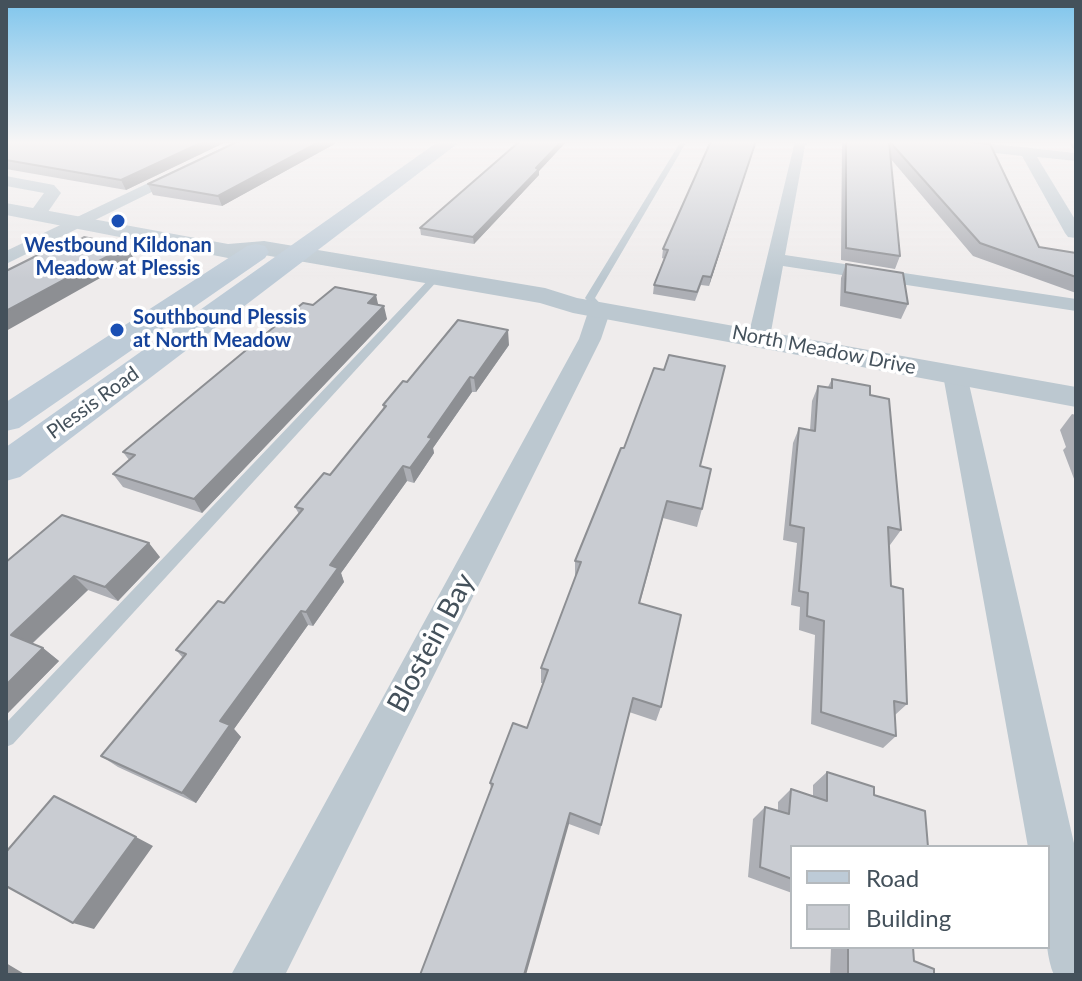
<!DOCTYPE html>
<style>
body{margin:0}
#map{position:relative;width:1082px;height:981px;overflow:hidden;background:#efecec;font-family:Lato,sans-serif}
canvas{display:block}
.frame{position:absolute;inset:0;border:8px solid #44515b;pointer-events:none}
.legend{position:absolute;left:790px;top:845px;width:260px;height:104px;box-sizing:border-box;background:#fff;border:2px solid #b4b9bd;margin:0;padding:10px 14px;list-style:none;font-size:24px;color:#44515b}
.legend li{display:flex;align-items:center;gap:16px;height:40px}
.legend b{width:40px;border:2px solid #b4b9bd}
</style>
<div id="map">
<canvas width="1082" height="981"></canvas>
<div class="frame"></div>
<ul class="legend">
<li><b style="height:10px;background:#bdcbd7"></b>Road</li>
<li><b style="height:22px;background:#c9ccd2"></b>Building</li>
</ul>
</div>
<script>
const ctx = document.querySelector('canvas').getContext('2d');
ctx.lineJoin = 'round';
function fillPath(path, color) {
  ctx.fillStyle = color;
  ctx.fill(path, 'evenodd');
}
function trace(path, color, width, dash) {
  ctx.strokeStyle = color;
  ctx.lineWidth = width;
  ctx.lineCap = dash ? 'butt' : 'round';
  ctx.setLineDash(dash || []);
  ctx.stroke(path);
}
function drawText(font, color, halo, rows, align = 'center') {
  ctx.font = font + ' Lato,sans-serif';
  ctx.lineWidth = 7;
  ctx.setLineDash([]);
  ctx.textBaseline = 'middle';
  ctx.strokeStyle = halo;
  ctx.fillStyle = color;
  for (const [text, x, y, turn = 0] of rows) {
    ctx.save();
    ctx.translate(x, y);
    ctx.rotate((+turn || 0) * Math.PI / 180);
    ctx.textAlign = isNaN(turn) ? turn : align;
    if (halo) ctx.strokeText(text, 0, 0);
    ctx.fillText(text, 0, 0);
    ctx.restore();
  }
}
fillPath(new Path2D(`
 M 681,141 L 687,141 L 595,298 L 605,309 L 596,311 L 585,298 Z
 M 432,276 L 440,278 L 13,744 L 6,747 L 6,723 Z`), '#bcc8d0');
fillPath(new Path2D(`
 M 236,141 L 255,141 L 6,264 L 6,251 Z
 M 795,141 L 809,141 L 805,146 L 785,255 L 1076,299 L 1076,311 L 783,266 L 770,337 L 767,342 L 751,342 L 748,337 Z
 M 915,141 L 965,141 L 1076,153 L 1076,161 L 1037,157 L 1076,221 L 1076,238 L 1068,237 L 1065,233 L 1022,156 L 922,145 Z
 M 6,176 L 54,185 L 61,193 L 43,219 L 31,219 L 28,215 L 44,193 L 6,186 Z
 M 600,303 L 611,309 L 601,339 L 285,975 L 231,975 L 579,339 L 589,309 Z
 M 955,368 L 964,370 L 967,375 L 1076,852 L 1076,975 L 1054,975 C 1040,943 1048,885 1048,847 L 1028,847 L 943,375 L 946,370 Z`), '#bcc8d0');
fillPath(new Path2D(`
 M 6,203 L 228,244 L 264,241 L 545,288 L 577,298 L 1076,387 L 1076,407 L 573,313 L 540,303 L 264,255 L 228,258 L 6,215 Z`), '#bcc8d0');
fillPath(new Path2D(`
 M 439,141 L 461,141 L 20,477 L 6,481 L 6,447 Z
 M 256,244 L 265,246 L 269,252 L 265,258 L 19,428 L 6,431 L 6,402 L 247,246 Z`), '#bdcbd7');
fillPath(new Path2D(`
 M 6,141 L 228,141 L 126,190 L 6,169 Z
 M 239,141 L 340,141 L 222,206 L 153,195 L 148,184 Z
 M 520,141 L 567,141 L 539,171 L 539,175 L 474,244 L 421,235 L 420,228 Z
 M 711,141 L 756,141 L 709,286 L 701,285 L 695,301 L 653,294 L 654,285 L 665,259 L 662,258 L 663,249 Z
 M 842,141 L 960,141 L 1039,247 L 1076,253 L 1076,293 L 973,256 L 890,158 L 900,256 L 895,269 L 841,260 Z
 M 1068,141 L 1076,141 L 1076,150 L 1074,150 Z
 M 846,264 L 908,304 L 901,319 L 840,306 L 841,278 Z
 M 313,305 L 379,305 L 387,319 L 202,513 L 123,487 L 113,474 L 129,460 L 123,452 Z
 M 509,345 L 476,392 L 472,392 L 433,448 L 434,453 L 414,483 L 407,481 L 341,573 L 344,582 L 313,626 L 308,625 L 234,729 L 241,737 L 196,803 L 118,767 L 101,756 L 183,658 L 176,650 L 224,603 L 299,514 L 295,507 L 330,475 L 384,410 L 383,405 L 407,382 Z
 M 832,379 L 870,395 L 901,530 L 890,545 L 889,545 L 891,586 L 907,704 L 895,715 L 896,736 L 883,748 L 811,724 L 815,635 L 799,630 L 800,607 L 791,605 L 797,543 L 783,540 L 793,443 L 799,428 L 810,430 L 812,401 L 818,386 L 828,387 Z
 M 1072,414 L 1076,415 L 1076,484 L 1063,450 L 1066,447 L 1060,430 Z
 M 700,466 L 702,509 L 697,527 L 663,518 L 640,603 L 661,707 L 656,721 L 629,712 L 599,835 L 569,824 L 491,789 L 490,783 L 527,728 L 543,683 L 541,683 L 541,668 L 575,578 L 575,561 Z
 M 160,557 L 118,601 L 88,590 L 32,644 L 43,648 L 59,661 L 6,715 L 6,562 Z
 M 827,772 L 874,787 L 792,847 L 792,893 L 748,877 L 753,819 L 765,807 L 778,811 L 778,802 L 791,789 L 813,797 L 813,785 Z
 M 831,947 L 913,947 L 914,961 L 934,975 L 830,975 Z`), '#adafb5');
fillPath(new Path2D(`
 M 205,141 L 228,141 L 126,190 L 121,180 Z
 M 321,141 L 340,141 L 222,206 L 218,196 Z
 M 562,141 L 567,141 L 539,171 L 539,175 L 474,244 L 473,237 Z
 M 756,141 L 709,286 L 711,277 Z
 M 127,246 L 134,259 L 6,331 L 6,311 Z
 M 376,295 L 379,308 L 368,303 Z
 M 384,306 L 387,319 L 202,513 L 194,499 Z
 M 508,330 L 509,345 L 476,392 L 474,378 Z
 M 470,377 L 472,392 L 433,448 L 434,453 L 414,483 L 410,468 L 428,437 Z
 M 403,466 L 407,481 L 341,573 L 344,582 L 313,626 L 306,612 L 330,565 Z
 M 149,543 L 160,557 L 118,601 L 105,587 Z
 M 74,576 L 88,590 L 27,648 L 11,635 Z
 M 301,611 L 308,625 L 234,729 L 241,737 L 196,803 L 182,793 L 220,721 Z
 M 43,648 L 59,661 L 6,715 L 6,685 Z
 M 570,813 L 569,824 L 526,975 L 524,975 Z
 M 136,837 L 153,846 L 94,929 L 73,923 Z
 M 6,963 L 26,975 L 6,975 Z`), '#8d8f93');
const building = new Path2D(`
 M 6,141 L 205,141 L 121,180 L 6,160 Z
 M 239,141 L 321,141 L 218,196 L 148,184 Z
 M 520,141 L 562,141 L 536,168 L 539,169 L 473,237 L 420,228 Z
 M 711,141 L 756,141 L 711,277 L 703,276 L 697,292 L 654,285 L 668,250 L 663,249 Z
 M 846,141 L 889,141 L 900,256 L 846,248 Z
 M 889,141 L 960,141 L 990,144 L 1039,247 L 1076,253 L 1076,277 L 980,243 Z
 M 84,237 L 127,246 L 6,311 L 6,271 L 66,241 L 74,243 Z
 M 846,264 L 903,273 L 908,304 L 845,292 Z
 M 335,287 L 376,295 L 368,303 L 384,306 L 194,499 L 113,474 L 135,455 L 123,452 L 303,303 L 313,305 Z
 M 458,320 L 508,330 L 474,378 L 470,377 L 428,437 L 432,438 L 410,468 L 403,466 L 330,565 L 338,568 L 306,612 L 301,611 L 220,721 L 230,725 L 182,793 L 101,756 L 186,654 L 176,650 L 218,601 L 224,603 L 303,509 L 295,507 L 324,473 L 330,475 L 386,406 L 383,405 L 403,381 L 407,382 Z
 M 669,355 L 725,366 L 700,466 L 711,469 L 702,509 L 667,501 L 639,603 L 681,615 L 661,707 L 633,698 L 601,825 L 570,813 L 524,975 L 420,975 L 493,784 L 490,783 L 513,723 L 527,728 L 548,670 L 541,668 L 581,562 L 575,561 L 621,448 L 624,448 L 654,368 L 664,370 Z
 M 832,379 L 870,386 L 870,395 L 889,399 L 901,530 L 888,527 L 891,586 L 903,589 L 907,704 L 894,701 L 896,736 L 821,712 L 824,621 L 807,616 L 808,593 L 799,591 L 804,528 L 790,525 L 799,428 L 815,431 L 818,386 L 832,388 Z
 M 62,515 L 149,543 L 105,587 L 74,576 L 11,635 L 43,648 L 6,685 L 6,562 Z
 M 827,772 L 874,787 L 874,795 L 925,811 L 928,847 L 792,847 L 792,879 L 760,867 L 765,807 L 789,814 L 791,789 L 827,801 Z
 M 54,796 L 136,837 L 73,923 L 6,886 L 6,852 Z
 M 848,947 L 913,947 L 914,961 L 934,969 L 934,975 L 848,975 Z`);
fillPath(building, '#c9ccd2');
trace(building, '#8d8f93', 2);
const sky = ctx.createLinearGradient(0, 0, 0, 279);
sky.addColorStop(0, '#7fc5ec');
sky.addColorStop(0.51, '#f8f6f6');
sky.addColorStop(1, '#f8f6f600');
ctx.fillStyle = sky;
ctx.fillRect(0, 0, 1082, 279);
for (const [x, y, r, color] of [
 [118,221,8,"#1a4fb4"],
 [117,330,8,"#1a4fb4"]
]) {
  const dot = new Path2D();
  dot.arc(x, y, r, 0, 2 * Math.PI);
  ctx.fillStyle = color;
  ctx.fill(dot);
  trace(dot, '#fff', 3);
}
drawText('bold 20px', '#164399', '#fff', [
 ["Westbound Kildonan",118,246],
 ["Meadow at Plessis",118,269],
 ["Southbound Plessis",133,318,"left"],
 ["at North Meadow",133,341,"left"]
]);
drawText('20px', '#44515b', '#fff', [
 ["North Meadow Drive",824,350,11],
 ["Plessis Road",93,403,-36]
]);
drawText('28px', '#44515b', '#fff', [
 ["Blostein Bay",431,643,-62]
]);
</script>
